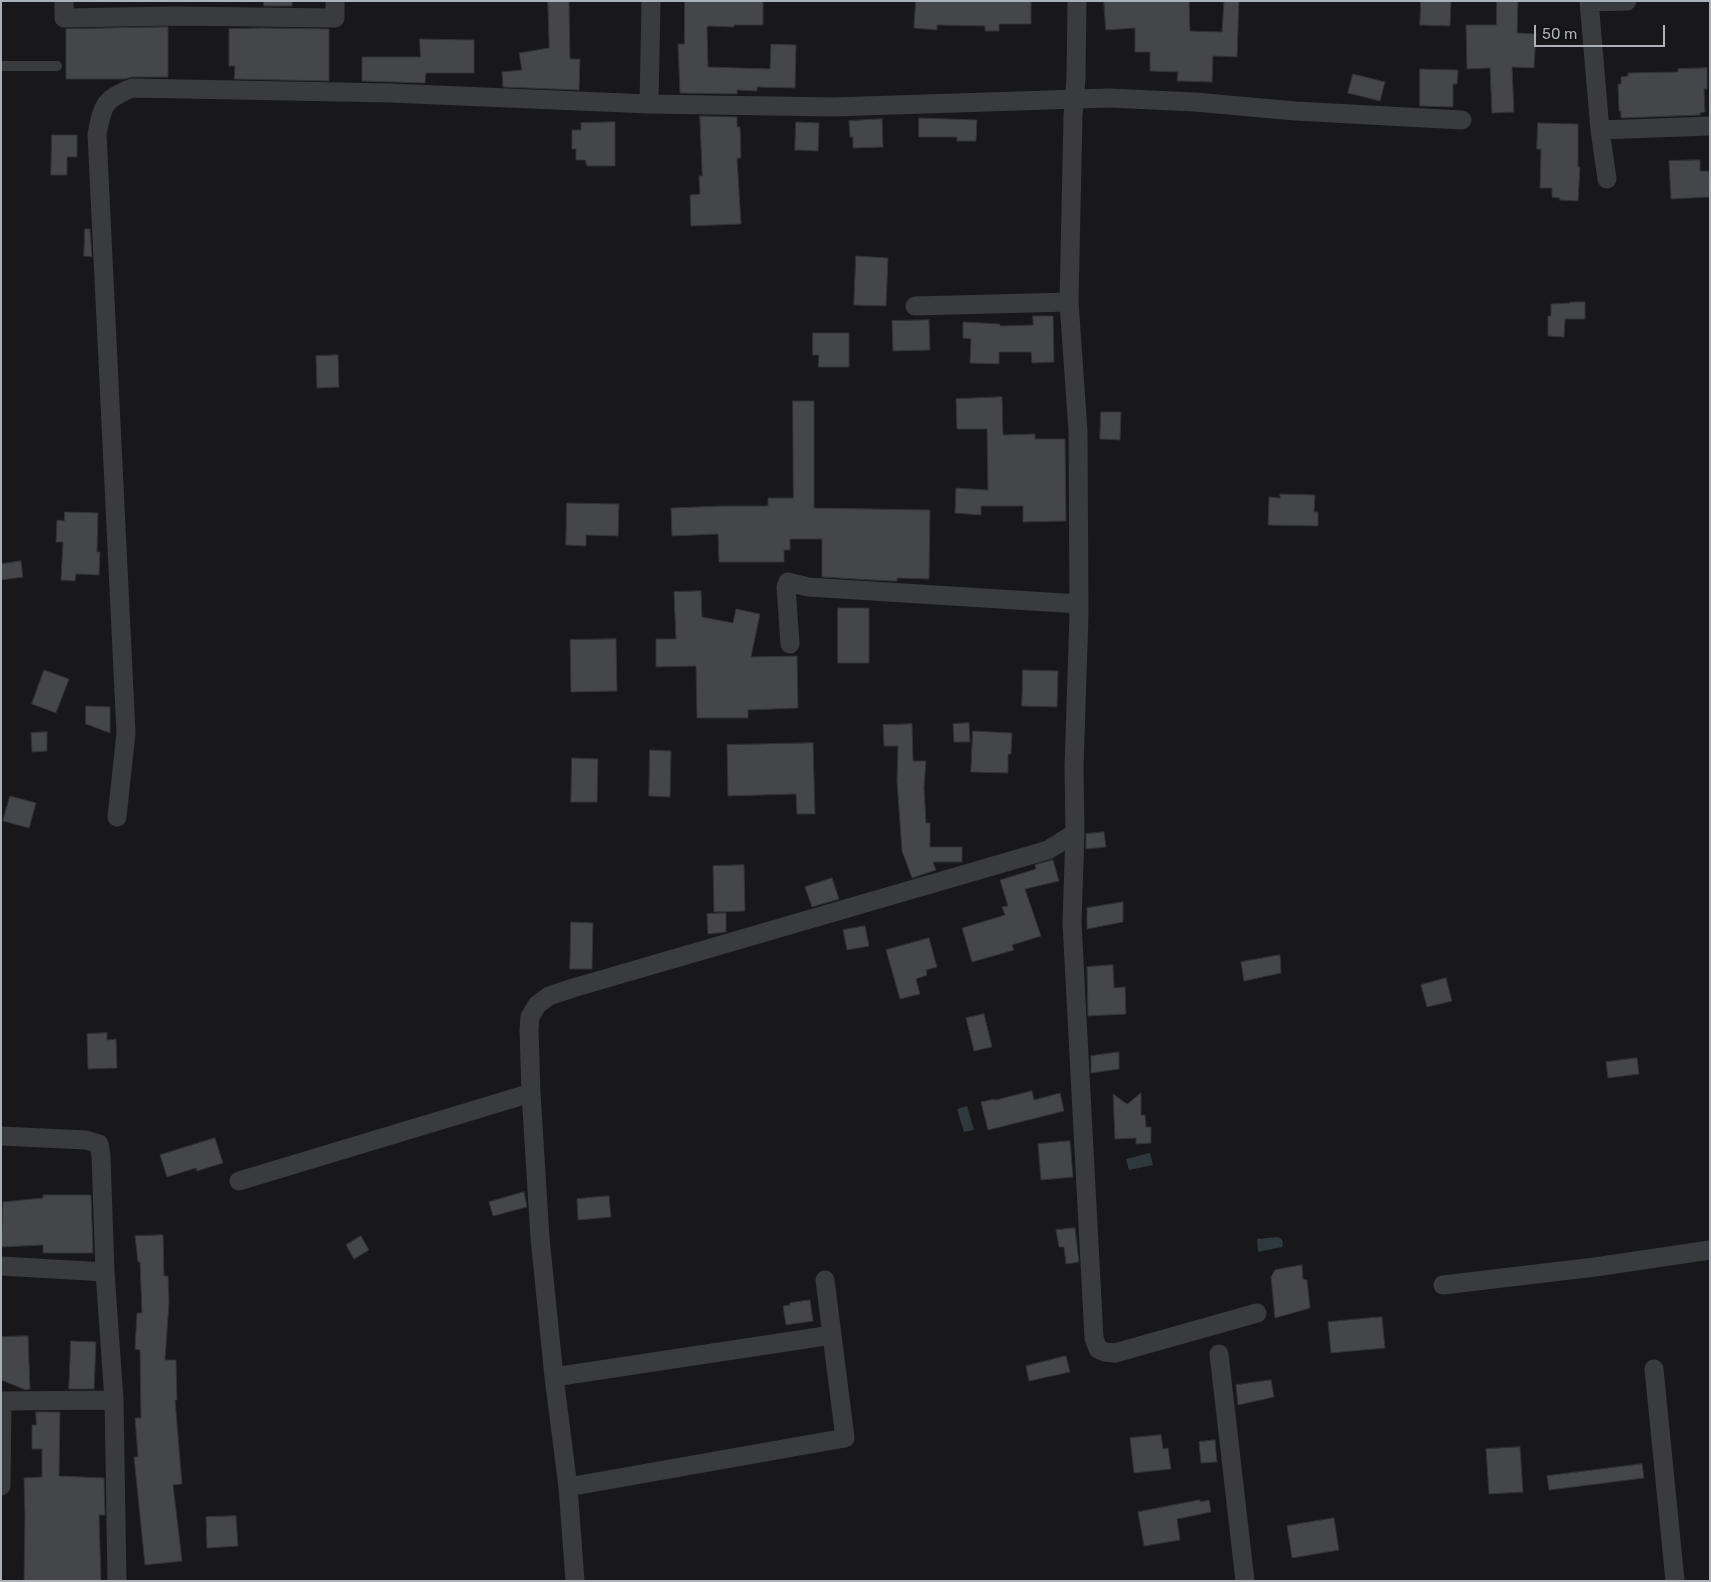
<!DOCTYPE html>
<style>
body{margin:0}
#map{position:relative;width:1711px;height:1582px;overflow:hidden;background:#18181a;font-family:Rubik,sans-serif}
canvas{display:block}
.frame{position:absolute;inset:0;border:2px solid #abb1b9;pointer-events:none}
.scale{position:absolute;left:1534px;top:25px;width:131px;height:22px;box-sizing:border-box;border:2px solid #abb1b9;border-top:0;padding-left:6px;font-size:15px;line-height:18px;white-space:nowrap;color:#abb1b9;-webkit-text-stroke:4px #131315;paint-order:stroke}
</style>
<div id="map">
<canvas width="1711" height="1582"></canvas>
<div class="frame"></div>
<div class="scale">50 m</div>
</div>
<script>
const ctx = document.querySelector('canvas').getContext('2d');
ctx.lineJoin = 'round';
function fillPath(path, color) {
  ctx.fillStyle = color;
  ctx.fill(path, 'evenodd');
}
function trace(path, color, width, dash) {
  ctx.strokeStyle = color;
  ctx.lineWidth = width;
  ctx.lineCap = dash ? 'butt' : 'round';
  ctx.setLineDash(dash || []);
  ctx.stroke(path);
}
fillPath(new Path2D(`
 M 967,1106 L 974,1130 L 964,1132 L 957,1109 Z
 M 1150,1153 L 1153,1165 L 1129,1170 L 1126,1159 Z
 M 1278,1237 C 1283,1239 1284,1242 1282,1247 L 1258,1252 L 1257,1239 Z`), '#2e393e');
const building = new Path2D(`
 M 264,1 L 292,1 L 292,6 L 264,6 Z
 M 548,1 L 569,1 L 570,59 L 580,59 L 579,90 L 503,87 L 502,72 L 522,70 L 519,53 L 549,48 Z
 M 685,1 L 763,1 L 763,25 L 734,25 L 734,27 L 708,26 L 707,28 L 708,67 L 770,69 L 771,44 L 796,45 L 795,88 L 757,87 L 757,91 L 737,90 L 737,94 L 680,93 L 678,44 L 684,44 Z
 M 916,1 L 1031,1 L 1031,24 L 999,24 L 999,31 L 985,31 L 985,26 L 937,25 L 937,30 L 914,28 Z
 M 1104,1 L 1189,1 L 1190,31 L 1222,32 L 1224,1 L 1239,1 L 1237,57 L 1213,56 L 1212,82 L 1177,81 L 1178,72 L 1150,71 L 1150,52 L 1135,52 L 1135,28 L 1106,30 Z
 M 1421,1 L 1451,1 L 1450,26 L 1420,25 Z
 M 1497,1 L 1518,1 L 1517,33 L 1536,34 L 1534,68 L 1512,67 L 1514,112 L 1492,113 L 1490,68 L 1467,69 L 1466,25 L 1496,25 Z
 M 168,27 L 168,77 L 132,77 L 124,79 L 66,79 L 66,29 Z
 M 263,28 L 329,29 L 329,81 L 234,79 L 235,66 L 229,66 L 229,29 Z
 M 420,39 L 474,40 L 474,73 L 426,73 L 425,83 L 362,81 L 362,57 L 420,57 Z
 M 1707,68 L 1707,89 L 1704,89 L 1705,112 L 1700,113 L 1700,115 L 1621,118 L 1621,111 L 1619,111 L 1618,84 L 1621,84 L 1621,77 L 1628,76 L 1628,73 L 1678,72 L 1678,69 Z
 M 1420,69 L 1458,70 L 1457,84 L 1453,84 L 1453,107 L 1420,106 Z
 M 1353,74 L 1385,82 L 1380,101 L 1348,93 Z
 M 700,116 L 737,117 L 737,127 L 740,127 L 741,158 L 737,158 L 741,224 L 691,226 L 690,195 L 700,194 L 699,176 L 702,176 Z
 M 919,118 L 977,120 L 976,141 L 957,141 L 957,137 L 919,137 Z
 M 882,119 L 883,147 L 853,148 L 853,137 L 850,137 L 849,121 Z
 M 615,122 L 615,166 L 587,166 L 585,160 L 576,160 L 576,149 L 572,149 L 572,130 L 581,130 L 581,123 Z
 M 796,122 L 819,123 L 818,151 L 795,150 Z
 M 1538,123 L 1578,124 L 1578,167 L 1580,167 L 1578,201 L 1559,200 L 1560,198 L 1552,197 L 1552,188 L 1540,188 L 1541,149 L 1537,149 Z
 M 52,135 L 77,135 L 77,157 L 67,157 L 67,175 L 51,175 Z
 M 1700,160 L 1700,171 L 1709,171 L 1710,197 L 1671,199 L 1669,161 Z
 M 85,229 L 90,229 L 92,257 L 84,256 Z
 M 856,256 L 888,258 L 886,306 L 854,305 Z
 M 1570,302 L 1585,302 L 1585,319 L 1565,319 L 1564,337 L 1548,336 L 1548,316 L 1551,316 L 1551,304 L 1570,303 Z
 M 1033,316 L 1053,316 L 1054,362 L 1032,363 L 1031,352 L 999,352 L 999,364 L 970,363 L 971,339 L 963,338 L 963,322 L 1000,324 L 1000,326 L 1033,325 Z
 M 929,320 L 930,350 L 893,351 L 892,321 Z
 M 813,333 L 849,333 L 849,367 L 818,367 L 819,355 L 813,355 Z
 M 338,355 L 339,387 L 317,388 L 316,356 Z
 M 1002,397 L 1003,435 L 1035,434 L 1035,439 L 1065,439 L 1066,521 L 1023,522 L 1023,506 L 981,506 L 981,515 L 955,513 L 956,488 L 988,490 L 987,429 L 957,429 L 956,399 Z
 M 793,401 L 814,401 L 814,508 L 930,510 L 929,579 L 897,578 L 897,581 L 891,581 L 822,577 L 822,539 L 790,539 L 790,550 L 784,550 L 784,562 L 719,562 L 718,534 L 672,536 L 671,508 L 723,506 L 768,506 L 768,498 L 793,498 Z
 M 1101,412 L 1121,412 L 1120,440 L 1100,439 Z
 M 1280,494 L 1315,495 L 1314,512 L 1318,512 L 1318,526 L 1268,525 L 1269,497 L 1280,498 Z
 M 567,503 L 619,504 L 618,536 L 586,535 L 586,546 L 566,545 Z
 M 65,512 L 98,513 L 97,552 L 100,552 L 99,575 L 76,574 L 75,581 L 61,580 L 63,542 L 56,542 L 57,520 L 64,521 Z
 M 21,561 L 23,577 L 1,580 L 1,564 Z
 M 701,591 L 702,617 L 733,623 L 736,609 L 760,614 L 751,657 L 797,656 L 798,708 L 748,710 L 748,718 L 697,718 L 696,666 L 656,667 L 656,639 L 676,639 L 674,592 Z
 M 838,608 L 869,608 L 869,663 L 838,663 Z
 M 616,639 L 617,691 L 571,692 L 570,640 Z
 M 44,670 L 69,679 L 56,713 L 32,704 Z
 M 1023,670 L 1058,671 L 1057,707 L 1022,706 Z
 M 86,706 L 110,707 L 110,733 L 86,724 Z
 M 969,723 L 970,742 L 954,742 L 953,724 Z
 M 912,724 L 913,761 L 926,761 L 924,787 L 926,823 L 930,823 L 930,847 L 962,847 L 962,862 L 933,862 L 936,870 L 912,878 L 902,851 L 897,781 L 898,746 L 884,746 L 883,725 Z
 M 973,731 L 1012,733 L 1011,754 L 1008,754 L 1008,773 L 971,772 Z
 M 47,732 L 47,751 L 32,752 L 31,733 Z
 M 813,743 L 815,814 L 797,814 L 796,794 L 728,796 L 727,745 Z
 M 650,750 L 671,751 L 670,797 L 649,796 Z
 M 572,758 L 598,759 L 597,802 L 571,802 Z
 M 10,796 L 36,803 L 29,828 L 3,821 Z
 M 1104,832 L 1106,847 L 1086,849 L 1086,834 Z
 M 1053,860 L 1059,881 L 1025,889 L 1041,936 L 1012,945 L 1014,950 L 972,962 L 962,928 L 1005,915 L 1002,907 L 1008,906 L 1000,880 L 1036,869 L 1035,865 Z
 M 744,865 L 745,911 L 714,912 L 713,866 Z
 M 832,878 L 839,899 L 812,907 L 805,887 Z
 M 1123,902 L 1123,922 L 1087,929 L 1087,908 Z
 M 726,913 L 726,932 L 708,934 L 707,914 Z
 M 571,922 L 593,923 L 592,969 L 570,969 Z
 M 865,926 L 869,946 L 847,950 L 843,930 Z
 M 929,938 L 937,967 L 926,970 L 927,975 L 916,979 L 920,994 L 900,999 L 886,950 Z
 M 1280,955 L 1281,973 L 1244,981 L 1241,962 Z
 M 1113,965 L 1114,988 L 1125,987 L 1126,1014 L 1088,1016 L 1087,967 Z
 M 1446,978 L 1452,1001 L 1427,1007 L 1421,985 Z
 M 984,1014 L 992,1047 L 974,1051 L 966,1018 Z
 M 107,1033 L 107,1040 L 116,1039 L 117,1068 L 88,1069 L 87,1034 Z
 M 1119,1052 L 1119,1069 L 1091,1073 L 1091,1056 Z
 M 1637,1058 L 1639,1074 L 1608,1078 L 1606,1062 Z
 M 1032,1091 L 1034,1100 L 1060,1093 L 1064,1111 L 988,1130 L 981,1102 L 995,1099 L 995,1100 Z
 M 1141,1093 L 1141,1115 L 1145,1115 L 1146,1127 L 1151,1127 L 1151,1143 L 1136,1144 L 1136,1138 L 1115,1139 L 1113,1094 L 1127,1104 Z
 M 215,1138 L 223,1163 L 197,1171 L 196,1168 L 167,1177 L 160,1155 Z
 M 1070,1141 L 1073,1177 L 1041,1180 L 1038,1144 Z
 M 524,1192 L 527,1207 L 493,1216 L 489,1202 Z
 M 43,1195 L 91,1195 L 93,1253 L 43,1253 L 43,1245 L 1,1247 L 3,1202 L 43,1198 Z
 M 609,1196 L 611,1217 L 578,1220 L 577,1199 Z
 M 1075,1228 L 1079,1262 L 1066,1264 L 1064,1247 L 1059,1247 L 1056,1230 Z
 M 163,1235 L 164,1276 L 168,1276 L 169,1302 L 165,1360 L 176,1360 L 177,1400 L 175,1400 L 182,1484 L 173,1485 L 182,1561 L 145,1565 L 134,1457 L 138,1457 L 135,1418 L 141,1418 L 140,1350 L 135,1349 L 137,1313 L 142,1313 L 140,1262 L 138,1262 L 135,1236 Z
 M 361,1236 L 369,1250 L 354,1259 L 346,1245 Z
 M 1302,1265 L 1303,1279 L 1307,1280 L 1310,1308 L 1275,1318 L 1271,1277 L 1275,1270 Z
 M 810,1300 L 813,1321 L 786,1325 L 783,1306 L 790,1305 L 790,1303 Z
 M 1382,1317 L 1385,1348 L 1331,1353 L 1328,1322 Z
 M 28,1336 L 30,1389 L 26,1390 L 1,1380 L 1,1337 Z
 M 71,1341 L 96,1342 L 94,1389 L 69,1389 Z
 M 1066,1356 L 1070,1372 L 1029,1381 L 1026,1366 Z
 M 1271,1380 L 1274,1397 L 1238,1405 L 1236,1385 Z
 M 36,1412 L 60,1412 L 59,1476 L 104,1478 L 105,1515 L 99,1515 L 101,1581 L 24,1581 L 25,1516 L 24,1478 L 42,1477 L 42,1449 L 32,1449 L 32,1425 L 36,1425 Z
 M 1161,1435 L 1163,1449 L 1168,1448 L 1171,1469 L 1134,1473 L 1130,1438 Z
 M 1215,1440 L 1217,1462 L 1201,1463 L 1199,1442 Z
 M 1520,1447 L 1523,1492 L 1489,1494 L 1486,1449 Z
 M 1642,1464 L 1644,1478 L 1549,1490 L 1547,1476 Z
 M 1200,1500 L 1200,1502 L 1209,1500 L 1211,1512 L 1177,1519 L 1180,1540 L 1144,1546 L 1138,1512 Z
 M 236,1516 L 238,1546 L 207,1548 L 206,1517 Z
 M 1334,1518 L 1339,1550 L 1292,1558 L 1287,1526 Z`);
fillPath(building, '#45464a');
trace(building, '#323236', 1);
trace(new Path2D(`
 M 1,66 L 57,66`), '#393b3f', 10);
trace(new Path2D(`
 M 64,1 L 64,18 L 173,16 L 335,18 L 335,1
 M 1589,1 L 1600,130 L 1607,179
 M 1590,2 L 1627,1
 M 649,104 L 651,1
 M 1600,130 L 1710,126
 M 915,306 L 1069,302
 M 790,644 L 786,587 L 788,582 L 808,587 L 1079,604
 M 117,817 L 126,733 L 97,134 C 103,105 103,100 132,88 L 390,93 L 649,104 L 833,107 L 1109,98 L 1195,102 L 1295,111 L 1462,120
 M 1075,833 L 1072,923 L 1094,1338 L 1098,1349 L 1105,1352 L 1115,1353 L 1257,1313
 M 1,1136 L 86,1140 L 99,1144 L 101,1156 L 105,1272 L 114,1400 L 117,1581
 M 239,1181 L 531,1093
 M 1,1266 L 105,1272
 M 1443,1285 L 1595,1267 L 1710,1250
 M 1219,1354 L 1245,1581
 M 1654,1369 L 1675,1581
 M 554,1377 L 832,1335
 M 1,1401 L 114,1400
 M 1,1486 L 2,1401
 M 568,1487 L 845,1438 L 825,1280
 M 575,1581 L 568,1487 L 554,1377 L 540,1238 L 531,1093 L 529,1030 L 530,1017 L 537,1005 L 549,996 L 573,988 L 1048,850 L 1075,833 L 1074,767 L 1079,615 L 1078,431 L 1069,302 L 1073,116 L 1076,78 L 1077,1`), '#393b3f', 19);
</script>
